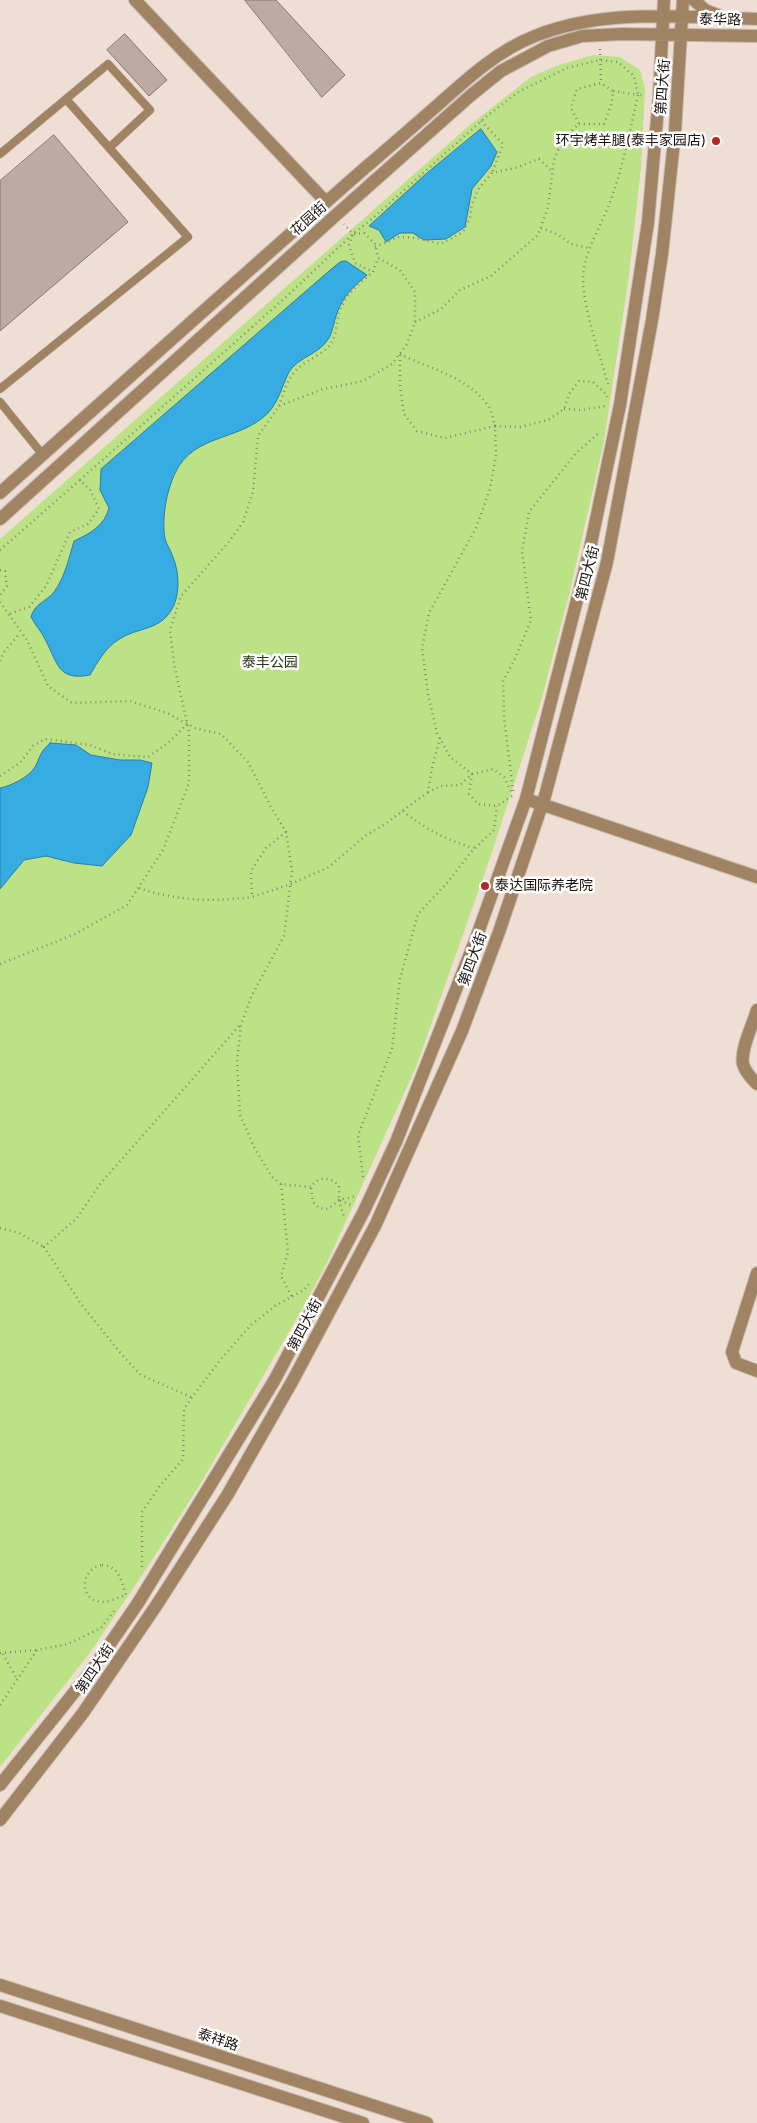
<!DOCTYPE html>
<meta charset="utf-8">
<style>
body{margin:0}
canvas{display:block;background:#efded4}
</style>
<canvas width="757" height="2123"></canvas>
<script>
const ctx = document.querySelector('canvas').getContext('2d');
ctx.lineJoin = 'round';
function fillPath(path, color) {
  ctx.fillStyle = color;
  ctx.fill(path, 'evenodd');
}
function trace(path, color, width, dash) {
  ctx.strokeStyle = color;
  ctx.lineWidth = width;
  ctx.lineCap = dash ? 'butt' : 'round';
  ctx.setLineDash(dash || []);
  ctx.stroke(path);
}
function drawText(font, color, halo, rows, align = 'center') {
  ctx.font = font + ' Inter,"Noto Sans SC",sans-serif';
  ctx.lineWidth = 5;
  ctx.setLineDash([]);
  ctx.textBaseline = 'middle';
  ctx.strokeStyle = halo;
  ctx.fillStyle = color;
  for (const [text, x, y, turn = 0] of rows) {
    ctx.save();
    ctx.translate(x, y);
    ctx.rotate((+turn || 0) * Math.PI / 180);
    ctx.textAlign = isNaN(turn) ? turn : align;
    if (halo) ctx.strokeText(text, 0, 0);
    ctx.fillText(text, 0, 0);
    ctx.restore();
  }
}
fillPath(new Path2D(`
 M 593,55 L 620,57 L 640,70 L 645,89 L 641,167 L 629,275 L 604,441 L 570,591 L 541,701 L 490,858 L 416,1067 L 327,1263 L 300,1313 L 199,1486 L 147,1568 L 89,1654 L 0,1767 L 0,539 L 471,124 L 531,77 L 556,66 Z`), '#bbe284');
const water = new Path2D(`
 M 481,129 L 497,152 L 491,166 L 472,189 L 465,227 L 446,239 L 424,240 L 413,233 L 400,233 L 386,242 L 379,230 L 369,226 L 427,173 Z
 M 346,261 L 367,275 C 354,286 343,296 337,313 C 334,321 333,331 329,338 C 320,354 298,357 289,372 C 282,386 279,401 268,413 C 237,444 188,431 171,483 C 165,500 162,522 165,539 C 167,545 171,551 173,557 C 179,572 180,590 174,605 C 162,632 138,626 118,640 C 105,648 97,663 90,675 C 58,681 58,664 46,641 C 42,632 35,625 31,617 C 34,604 47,601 54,592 C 65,577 69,558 74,541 C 91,533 104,526 109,508 L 100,490 L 101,469 L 329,271 L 340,262 Z
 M 50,743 L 76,745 L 91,755 L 120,760 L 140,760 L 152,763 L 148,787 L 131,835 L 102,866 L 74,863 L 46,856 L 24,860 L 0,889 L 0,788 C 11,786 29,777 35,767 C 41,756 39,753 50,743 Z`);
fillPath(water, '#36ace2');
trace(water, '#2d7ea2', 1);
const building = new Path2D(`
 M 245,0 L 276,0 L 345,75 L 322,97 Z
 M 125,34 L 167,80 L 149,96 L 107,50 Z
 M 54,135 L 128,222 L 0,331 L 0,181 Z`);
fillPath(building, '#bcaaa3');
trace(building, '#877670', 1);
const service = new Path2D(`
 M 0,154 L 108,64 L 150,110 L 109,148
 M 0,389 L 188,237 L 66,99
 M 0,402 L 43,455`);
const minor = new Path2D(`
 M 135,0 L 326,202
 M 526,799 L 757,877
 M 757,1010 C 753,1024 740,1050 743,1064 C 745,1072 752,1079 757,1084
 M 757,1273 L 732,1352 L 736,1363 L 757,1371`);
const tertiary = new Path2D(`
 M 694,0 L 705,10 L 718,15
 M 0,493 C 122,384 243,275 366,167 C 391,146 416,124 440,103 C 469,77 499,50 535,36 C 605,8 684,17 757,19
 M 0,519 L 336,215 L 470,96 L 501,71 L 548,46 L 582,36 L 622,34 L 757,36
 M 0,1785 L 92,1670 L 138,1603 L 274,1381 L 364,1211 L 396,1142 L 475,941 L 526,799 L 589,553 L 620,405 L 648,222 L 659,96 L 664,0
 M 0,1820 L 83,1713 L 156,1606 L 228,1494 L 293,1380 L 376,1224 L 462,1031 L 499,932 L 545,796 L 607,562 L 652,320 L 662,254 L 675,132 L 683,0
 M 0,1985 L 427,2123
 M 0,2006 L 363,2123`);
trace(service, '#c8b9b0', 9);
trace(minor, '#c8b9b0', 14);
trace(tertiary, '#c8b9b0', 14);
trace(new Path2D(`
 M 600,49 L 601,83
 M 481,121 L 503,144 L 492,173
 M 541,228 L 559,235 L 571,244 L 590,248
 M 354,234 L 364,233 L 375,244 L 378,258
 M 375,247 L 399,237 L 417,238 L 441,244 L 463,232 L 470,218 L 472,204 L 479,188 L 492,173 L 515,168 L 539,159 L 552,171
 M 415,322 L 441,309 L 460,290 L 491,276 L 538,235 L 548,207 L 554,160 L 563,138 L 579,124 L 571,108 L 577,89 L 601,83 L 613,91 L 611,105 L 604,124 L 579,124
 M 400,354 C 430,369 469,377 489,407 C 492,412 493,420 495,426 L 445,438 L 417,431 L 404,414 L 400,386 Z
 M 608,384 C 599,352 583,309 583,277 C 584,251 602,225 610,202 C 623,167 630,131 638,95 L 613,91
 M 279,406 C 284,392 288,375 301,366 C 309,359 322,354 329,346 C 337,337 336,324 339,313 C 345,295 359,283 373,272
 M 564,409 L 581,410 L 606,406
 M 80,480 L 287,296 L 353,234 L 373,218 L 488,115 L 520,91 L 567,68 L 600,60 L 618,62 L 634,76 L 638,95 L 645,95
 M 0,550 L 80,480 L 90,490 L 99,509 L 88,524 L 70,532 L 46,586 L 29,607 L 9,614
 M 0,570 L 5,571 L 7,586 L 0,595
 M 0,602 L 27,640 L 48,686 L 72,703 L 130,701 L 167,713 L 195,728 L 221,734 L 248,762 L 271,807 L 286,832 L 292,871 L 284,936 L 252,995 L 241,1024 L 237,1063 L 240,1115 L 255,1149 L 272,1177 L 281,1184 L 311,1187 C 318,1176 330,1176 339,1186 L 339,1200 L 351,1205
 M 0,661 L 4,652 L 20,633
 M 440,738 L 432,768 L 428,792 L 441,786 L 460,785 L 472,774 L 493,769 L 504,777 L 511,792
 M 0,776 L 20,763 L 33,746 L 45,739 L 90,745 L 112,754 L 148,757 L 168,743 L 187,724
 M 513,791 L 504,717 L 503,681 L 514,661 L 531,620 L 522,551 L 529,512 L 576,453 L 600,432
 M 512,796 L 497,806 L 478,804 L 469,794 L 472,774 L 450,757 L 437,733 L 428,694 L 422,648 L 429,613 L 476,528 L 490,489 L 496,455 L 495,426 L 520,427 L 548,420 L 564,409 L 569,394 L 579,381 L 593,382 L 607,395 L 607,397
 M 403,811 C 425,829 446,840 474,848
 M 286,832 L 266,848 L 251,871 L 252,897 L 291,884 L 329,867 L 365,836 L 385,824 L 428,792
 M 139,888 C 176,901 214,902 252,897
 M 0,964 L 75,934 L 127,905 L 163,850 L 189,783 L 189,732 L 174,664 L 170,630 L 181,596 L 228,543 L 243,522 L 253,492 L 258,436 L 279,406 L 323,389 L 363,381 L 392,364 L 407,344 L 415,322 L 415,292 L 400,270 L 378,258 L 373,272 L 355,263 L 349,245 L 353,234 L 344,224
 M 363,1177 L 358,1135 L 392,1049 L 400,979 L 418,914 L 447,883 L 471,852 L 494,830 L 497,806
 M 281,1184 L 288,1252 L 281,1276 L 292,1297
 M 311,1188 L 313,1202 L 319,1208 L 328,1209 L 339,1200 L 356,1196
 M 339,1200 L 344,1217
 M 0,1228 L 19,1233 L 44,1247
 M 191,1397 L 141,1375 L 122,1355 L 81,1304 L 44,1247 L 77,1218 L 100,1184 L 240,1025
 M 102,1565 C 119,1566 121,1580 126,1595 C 119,1597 110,1602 103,1602 C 80,1602 78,1570 102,1565 Z
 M 142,1567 L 142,1512 L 159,1487 L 183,1459 L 184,1409 L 192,1397 L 221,1359 L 251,1325 L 275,1306 L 304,1290 L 309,1284
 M 0,1653 L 37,1650
 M 3,1654 L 17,1679
 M 0,1705 L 37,1650 L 68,1644 L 101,1628 L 114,1611`), '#8e827b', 2.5, [1, 4]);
trace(service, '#9f8362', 8);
trace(minor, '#9f8362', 12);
trace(tertiary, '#9f8362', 12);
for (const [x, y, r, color] of [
 [716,141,5,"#b62720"],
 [485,886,5,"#b62720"]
]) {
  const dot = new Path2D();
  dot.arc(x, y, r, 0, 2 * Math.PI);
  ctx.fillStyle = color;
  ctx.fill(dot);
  trace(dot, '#fff', 2);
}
drawText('14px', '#17110e', '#fff', [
 ["泰华路",720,20,1],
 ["第四大街",663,87,-86],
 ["花园街",309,219,-42],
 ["第四大街",588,573,-76],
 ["第四大街",473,959,-70],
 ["第四大街",305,1325,-62],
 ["第四大街",95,1669,-56],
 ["泰祥路",218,2040,18]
]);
drawText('14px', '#17110e', '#fff', [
 ["环宇烤羊腿(泰丰家园店)",706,141],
 ["泰达国际养老院",495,886,"left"]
], 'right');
drawText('14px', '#293812', '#fff', [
 ["泰丰公园",270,663]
]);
</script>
